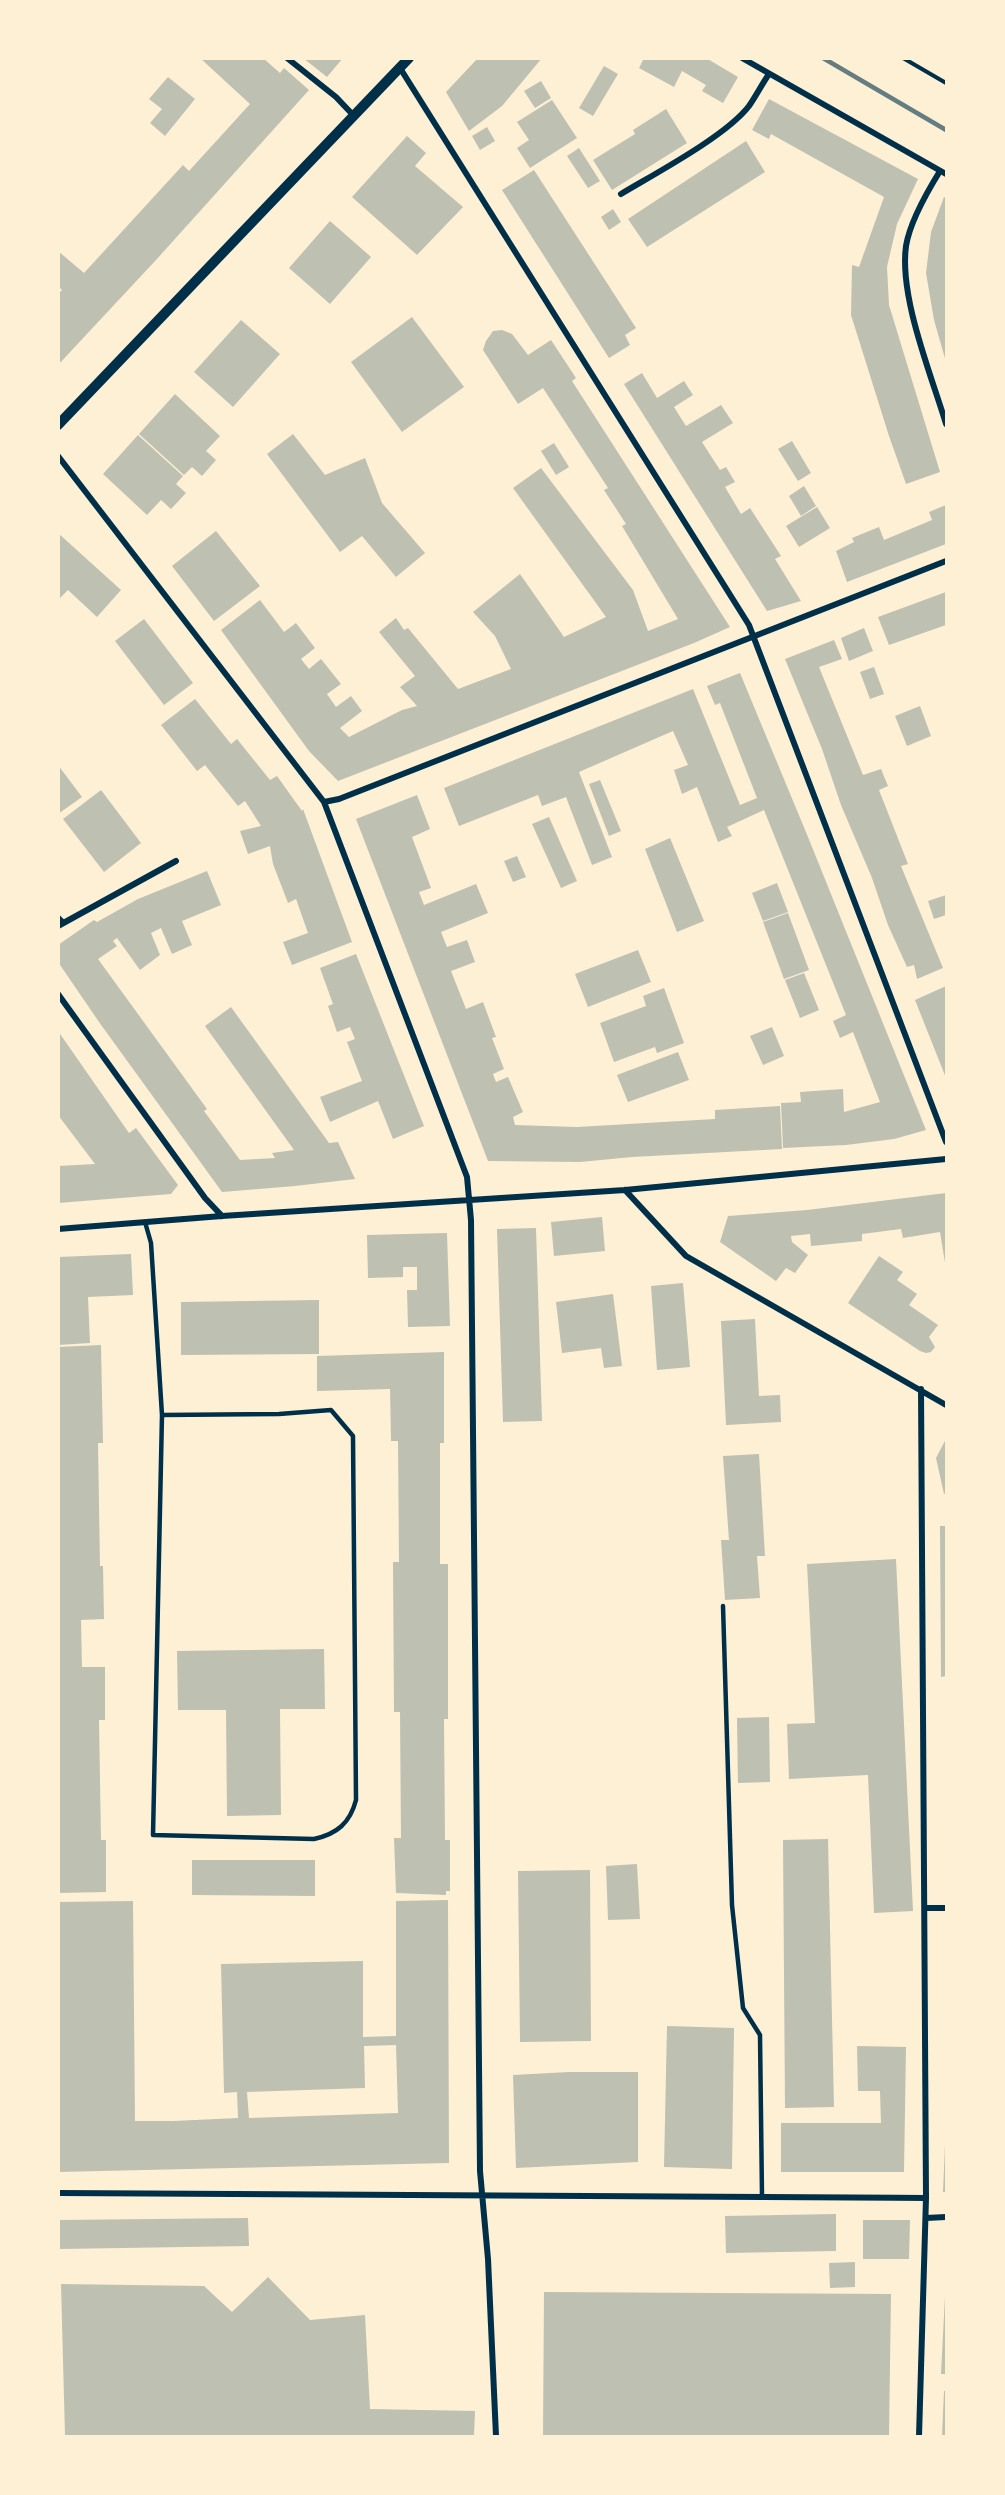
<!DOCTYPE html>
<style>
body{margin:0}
#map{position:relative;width:1005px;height:2495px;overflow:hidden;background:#fdf0d5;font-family:"Titillium Web",sans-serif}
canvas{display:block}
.frame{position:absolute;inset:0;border:60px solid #fdf0d5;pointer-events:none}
</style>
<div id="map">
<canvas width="1005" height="2495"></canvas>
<div class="frame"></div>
</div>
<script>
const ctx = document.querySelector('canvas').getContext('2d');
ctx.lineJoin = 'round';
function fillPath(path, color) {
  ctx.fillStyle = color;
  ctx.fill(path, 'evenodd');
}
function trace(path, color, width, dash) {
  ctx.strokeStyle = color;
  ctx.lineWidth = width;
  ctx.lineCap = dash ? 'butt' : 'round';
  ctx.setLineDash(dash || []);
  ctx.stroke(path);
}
fillPath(new Path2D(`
 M 200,58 L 263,58 L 280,73 L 284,68 L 309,90 L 156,260 L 58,365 L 58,294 L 62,290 L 58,286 L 58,251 L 84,273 L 183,165 L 189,171 L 250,104 Z
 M 303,58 L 343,58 L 327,77 Z
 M 478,58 L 542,58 L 502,106 L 469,131 L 446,92 Z
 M 644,58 L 706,58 L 738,77 L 723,103 L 702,91 L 706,85 L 682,71 L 674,87 L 639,68 Z
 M 604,66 L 618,74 L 593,116 L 579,108 Z
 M 168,77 L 195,99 L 165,136 L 150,123 L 162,109 L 149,99 Z
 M 541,81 L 551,98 L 535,108 L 524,91 Z
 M 769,99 L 918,179 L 897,224 L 887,267 L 889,305 L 940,472 L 906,484 L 889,436 L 851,315 L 852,265 L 859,267 L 884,197 L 771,134 L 769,139 L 752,130 Z
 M 552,100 L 577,138 L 530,168 L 517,148 L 529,140 L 517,122 Z
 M 666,109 L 687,143 L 612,190 L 593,160 L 635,134 L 633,130 Z
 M 487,127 L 495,141 L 480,150 L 472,136 Z
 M 407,136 L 426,153 L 415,166 L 463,207 L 417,255 L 352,197 Z
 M 746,141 L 765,172 L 647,247 L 628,219 Z
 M 579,148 L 600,181 L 588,188 L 567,156 Z
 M 534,170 L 636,328 L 625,335 L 630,345 L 609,358 L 502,190 Z
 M 944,197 L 946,198 L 946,362 L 934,320 L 926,273 L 931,232 Z
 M 613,209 L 621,222 L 609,230 L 601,217 Z
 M 330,221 L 371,257 L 330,304 L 289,268 Z
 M 412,317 L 464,387 L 402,432 L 351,362 Z
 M 241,320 L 280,354 L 233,407 L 194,372 Z
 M 502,330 L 512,334 L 528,355 L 551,340 L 576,378 L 572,381 L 730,627 L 694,643 L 338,781 L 309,751 L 221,630 L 260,600 L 284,632 L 296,623 L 315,648 L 301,659 L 309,669 L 321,659 L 341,684 L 327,694 L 336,707 L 351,696 L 362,711 L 340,728 L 349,737 L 402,710 L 417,706 L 400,687 L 415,676 L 379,632 L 396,618 L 404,630 L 408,628 L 458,689 L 511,669 L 495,636 L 473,612 L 520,574 L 564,637 L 606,617 L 513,488 L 541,468 L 633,590 L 648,631 L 678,619 L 622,526 L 626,524 L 604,490 L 608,488 L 543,388 L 518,404 L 483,350 L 486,341 L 493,331 Z
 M 642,373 L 657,398 L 684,381 L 693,395 L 674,407 L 686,426 L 721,405 L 733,423 L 702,442 L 720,470 L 726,467 L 735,482 L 725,487 L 741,514 L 750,508 L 781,556 L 775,559 L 801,601 L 767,611 L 624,384 Z
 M 175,394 L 220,436 L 206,451 L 216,460 L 202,476 L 192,467 L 184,475 L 139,434 Z
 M 293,434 L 325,475 L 365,458 L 382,503 L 425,553 L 396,577 L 362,536 L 340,552 L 267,454 Z
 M 138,435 L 183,476 L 176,484 L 186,493 L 171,509 L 161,500 L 147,515 L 103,474 Z
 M 792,441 L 811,473 L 798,481 L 778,449 Z
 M 554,443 L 569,467 L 556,475 L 541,451 Z
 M 804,486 L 816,506 L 801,516 L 789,496 Z
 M 946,505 L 946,544 L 847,582 L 836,551 L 854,542 L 852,538 L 879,527 L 884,540 L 932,520 L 929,512 Z
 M 817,507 L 830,528 L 799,547 L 786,526 Z
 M 216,531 L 260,586 L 214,621 L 172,566 Z
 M 58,533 L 121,590 L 97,617 L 68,590 L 58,600 Z
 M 946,592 L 946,625 L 889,645 L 878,617 Z
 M 144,619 L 193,683 L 164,705 L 115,641 Z
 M 864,628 L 873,651 L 849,661 L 841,638 Z
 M 834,640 L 842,659 L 819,667 L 863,775 L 881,769 L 888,786 L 879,790 L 908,864 L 901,866 L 943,968 L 917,979 L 914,965 L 907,967 L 888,925 L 872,878 L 841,805 L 822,749 L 785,659 Z
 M 874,667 L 884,694 L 870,699 L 860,672 Z
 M 740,673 L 808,837 L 926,1130 L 894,1139 L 846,1145 L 783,1148 L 781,1103 L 801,1102 L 800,1092 L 843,1089 L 844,1112 L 880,1102 L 853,1032 L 840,1038 L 833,1021 L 846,1015 L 764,810 L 727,827 L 732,836 L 718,842 L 697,787 L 682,794 L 674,770 L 688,765 L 673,731 L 579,772 L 612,857 L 592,865 L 566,797 L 542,806 L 538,795 L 459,826 L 444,788 L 693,689 L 740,805 L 757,798 L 720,703 L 715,705 L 707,686 Z
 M 195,699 L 231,744 L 237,739 L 270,780 L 277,776 L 302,811 L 303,809 L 352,942 L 292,965 L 283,942 L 308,933 L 296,899 L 288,903 L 273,864 L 270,846 L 248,854 L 240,831 L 261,826 L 245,801 L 238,806 L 205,765 L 197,771 L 161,725 Z
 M 920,706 L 931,736 L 907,746 L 895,716 Z
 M 58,765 L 82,797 L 58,814 Z
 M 600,780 L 621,831 L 609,836 L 589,784 Z
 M 101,790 L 141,843 L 104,872 L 63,819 Z
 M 417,795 L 430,829 L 412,837 L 431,888 L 419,892 L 424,905 L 476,884 L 488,913 L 441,932 L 447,947 L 467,940 L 475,962 L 451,971 L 466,1009 L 483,1002 L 496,1037 L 492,1038 L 504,1069 L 493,1074 L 496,1082 L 508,1077 L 523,1112 L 513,1117 L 515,1125 L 577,1127 L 715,1119 L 715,1110 L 780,1106 L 782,1149 L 632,1157 L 580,1162 L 488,1161 L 356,819 Z
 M 549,817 L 577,881 L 561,888 L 532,824 Z
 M 670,838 L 704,921 L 677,932 L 645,849 Z
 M 517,856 L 526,877 L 513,882 L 504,861 Z
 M 207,871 L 221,905 L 182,921 L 192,945 L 172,954 L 161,928 L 151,933 L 160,955 L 140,970 L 117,938 L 113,941 L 117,946 L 98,959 L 207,1109 L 204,1111 L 240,1160 L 275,1158 L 272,1153 L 294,1150 L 205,1026 L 231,1007 L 329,1143 L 338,1142 L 355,1179 L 295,1186 L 222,1192 L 99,1022 L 58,962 L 58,945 L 94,920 L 97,922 L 138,899 Z
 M 777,883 L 788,912 L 763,921 L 752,893 Z
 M 946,895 L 946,915 L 934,919 L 928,901 Z
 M 788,913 L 809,970 L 784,979 L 763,922 Z
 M 638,950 L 651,982 L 588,1007 L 575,974 Z
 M 356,954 L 424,1126 L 393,1139 L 378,1101 L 330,1122 L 320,1097 L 362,1081 L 347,1042 L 355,1039 L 350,1027 L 337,1032 L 328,1006 L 333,1004 L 320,968 Z
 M 804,973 L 819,1010 L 800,1018 L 785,980 Z
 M 946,986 L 946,1078 L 915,1000 Z
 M 664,988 L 684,1043 L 657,1053 L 655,1047 L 614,1062 L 600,1023 L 646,1006 L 643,996 Z
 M 772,1027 L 784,1056 L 763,1065 L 750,1036 Z
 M 58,1031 L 129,1133 L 136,1128 L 178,1185 L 171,1194 L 58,1203 L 58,1166 L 95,1164 L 58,1115 Z
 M 678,1052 L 689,1080 L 628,1102 L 617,1075 Z
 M 946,1193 L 946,1269 L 940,1232 L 903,1238 L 901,1229 L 862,1234 L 862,1241 L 811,1246 L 810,1234 L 791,1236 L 792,1242 L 808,1255 L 795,1273 L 786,1268 L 776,1281 L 720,1242 L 728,1216 L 807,1210 Z
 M 602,1217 L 605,1251 L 554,1256 L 551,1222 Z
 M 536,1228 L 542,1421 L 503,1422 L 497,1229 Z
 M 447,1233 L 450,1326 L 408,1327 L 407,1290 L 417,1290 L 417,1267 L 403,1267 L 403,1277 L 368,1278 L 367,1235 Z
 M 131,1254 L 133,1295 L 88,1297 L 90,1343 L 58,1345 L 58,1257 Z
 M 879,1256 L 903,1272 L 897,1280 L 917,1294 L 909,1305 L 938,1325 L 929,1337 L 935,1347 L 931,1352 L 926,1353 L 920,1351 L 848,1303 Z
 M 683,1283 L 690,1367 L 657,1370 L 651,1286 Z
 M 613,1294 L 622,1366 L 604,1368 L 601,1348 L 562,1353 L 556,1302 Z
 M 319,1300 L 319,1354 L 181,1355 L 181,1302 Z
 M 755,1319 L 759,1396 L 780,1395 L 781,1422 L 726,1425 L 721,1321 Z
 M 101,1345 L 103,1443 L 98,1443 L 100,1566 L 103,1566 L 104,1619 L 81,1620 L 82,1667 L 105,1667 L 105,1720 L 99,1720 L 101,1840 L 106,1840 L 106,1892 L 58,1893 L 58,1347 Z
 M 444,1352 L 444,1443 L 440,1443 L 440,1564 L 448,1564 L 448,1719 L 444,1719 L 445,1840 L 450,1840 L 450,1891 L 446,1891 L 446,1895 L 396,1893 L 394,1838 L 401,1838 L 400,1712 L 394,1712 L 393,1562 L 399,1562 L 398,1441 L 391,1441 L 390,1389 L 317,1391 L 317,1356 Z
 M 946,1439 L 946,1493 L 944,1494 L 936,1458 Z
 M 759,1454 L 765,1556 L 757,1556 L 760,1598 L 725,1600 L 721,1540 L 729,1540 L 723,1456 Z
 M 940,1526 L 946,1526 L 946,1676 L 941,1677 Z
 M 896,1559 L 913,1911 L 874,1913 L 868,1775 L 789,1779 L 787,1724 L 815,1723 L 807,1564 Z
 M 324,1649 L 325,1709 L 280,1709 L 281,1815 L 227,1816 L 226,1710 L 178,1710 L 177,1651 Z
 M 769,1717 L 770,1782 L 738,1783 L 737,1718 Z
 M 828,1839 L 834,2107 L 785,2108 L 783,1840 Z
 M 192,1860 L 315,1860 L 315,1896 L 192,1895 Z
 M 637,1864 L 640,1919 L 608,1920 L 606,1866 Z
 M 590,1870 L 591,2041 L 520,2042 L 518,1871 Z
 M 448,1900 L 449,2163 L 58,2172 L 58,1902 L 133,1901 L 135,2121 L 173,2121 L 238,2118 L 237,2092 L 224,2093 L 221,1964 L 363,1961 L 363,2037 L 396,2036 L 396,1901 ZM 396,2045 L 398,2113 L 249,2118 L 247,2092 L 365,2088 L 364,2046 Z
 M 667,2026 L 734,2028 L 732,2169 L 664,2167 Z
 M 857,2046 L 906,2047 L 904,2172 L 781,2172 L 781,2123 L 881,2123 L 880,2091 L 858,2091 Z
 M 569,2072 L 638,2072 L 638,2162 L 516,2168 L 513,2075 Z
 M 945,2145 L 946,2145 L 946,2192 L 943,2192 Z
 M 836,2214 L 836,2251 L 726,2253 L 725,2216 Z
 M 248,2218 L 249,2246 L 60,2249 L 59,2220 Z
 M 863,2220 L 910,2220 L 909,2259 L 863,2259 Z
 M 855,2262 L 855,2287 L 830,2288 L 829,2263 Z
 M 268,2277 L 310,2320 L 365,2315 L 370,2409 L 475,2411 L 474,2436 L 65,2436 L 61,2284 L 204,2286 L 232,2312 Z
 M 544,2292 L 891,2294 L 889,2436 L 543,2436 Z
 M 945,2296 L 946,2296 L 946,2374 L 941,2374 Z
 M 944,2391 L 946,2391 L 946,2436 L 942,2436 Z`), '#bec0b2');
trace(new Path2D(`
 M 903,58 L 946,83`), '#003049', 4);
trace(new Path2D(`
 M 145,1222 L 151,1243 L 162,1415 L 153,1835 L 314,1839 C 337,1834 350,1823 356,1800 L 353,1436 L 331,1410 L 279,1414 L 162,1415
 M 723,1606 L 732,1905 L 743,2008 L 760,2035 L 762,2196`), '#003049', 4.5);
trace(new Path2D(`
 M 58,917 L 63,922`), '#003049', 5);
trace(new Path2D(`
 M 287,58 L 336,97 L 354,116
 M 742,58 L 946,174
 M 400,68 L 749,625 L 946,1142
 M 940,171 C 927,192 910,221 906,246 C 899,297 931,374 946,424
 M 621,194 C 656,173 726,136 749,106 C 756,96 762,84 769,74
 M 58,456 L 324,802 L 467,1177 L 471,1220 L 480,2171 L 488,2259 L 496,2436
 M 324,802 L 339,799 L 946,561
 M 58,926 L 176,861
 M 58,994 L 205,1198 L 222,1216
 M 625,1190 L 686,1256 L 946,1405
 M 58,1229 L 222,1216 L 625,1190 L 946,1159
 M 925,1908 L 946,1908
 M 58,2193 C 348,2196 637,2195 926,2198
 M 926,2218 L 946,2217
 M 919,2436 L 926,2198 L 921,1389`), '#003049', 6);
trace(new Path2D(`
 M 58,425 L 409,58`), '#003049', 10);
trace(new Path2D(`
 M 823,58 L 946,130`), '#657d81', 4.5);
</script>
